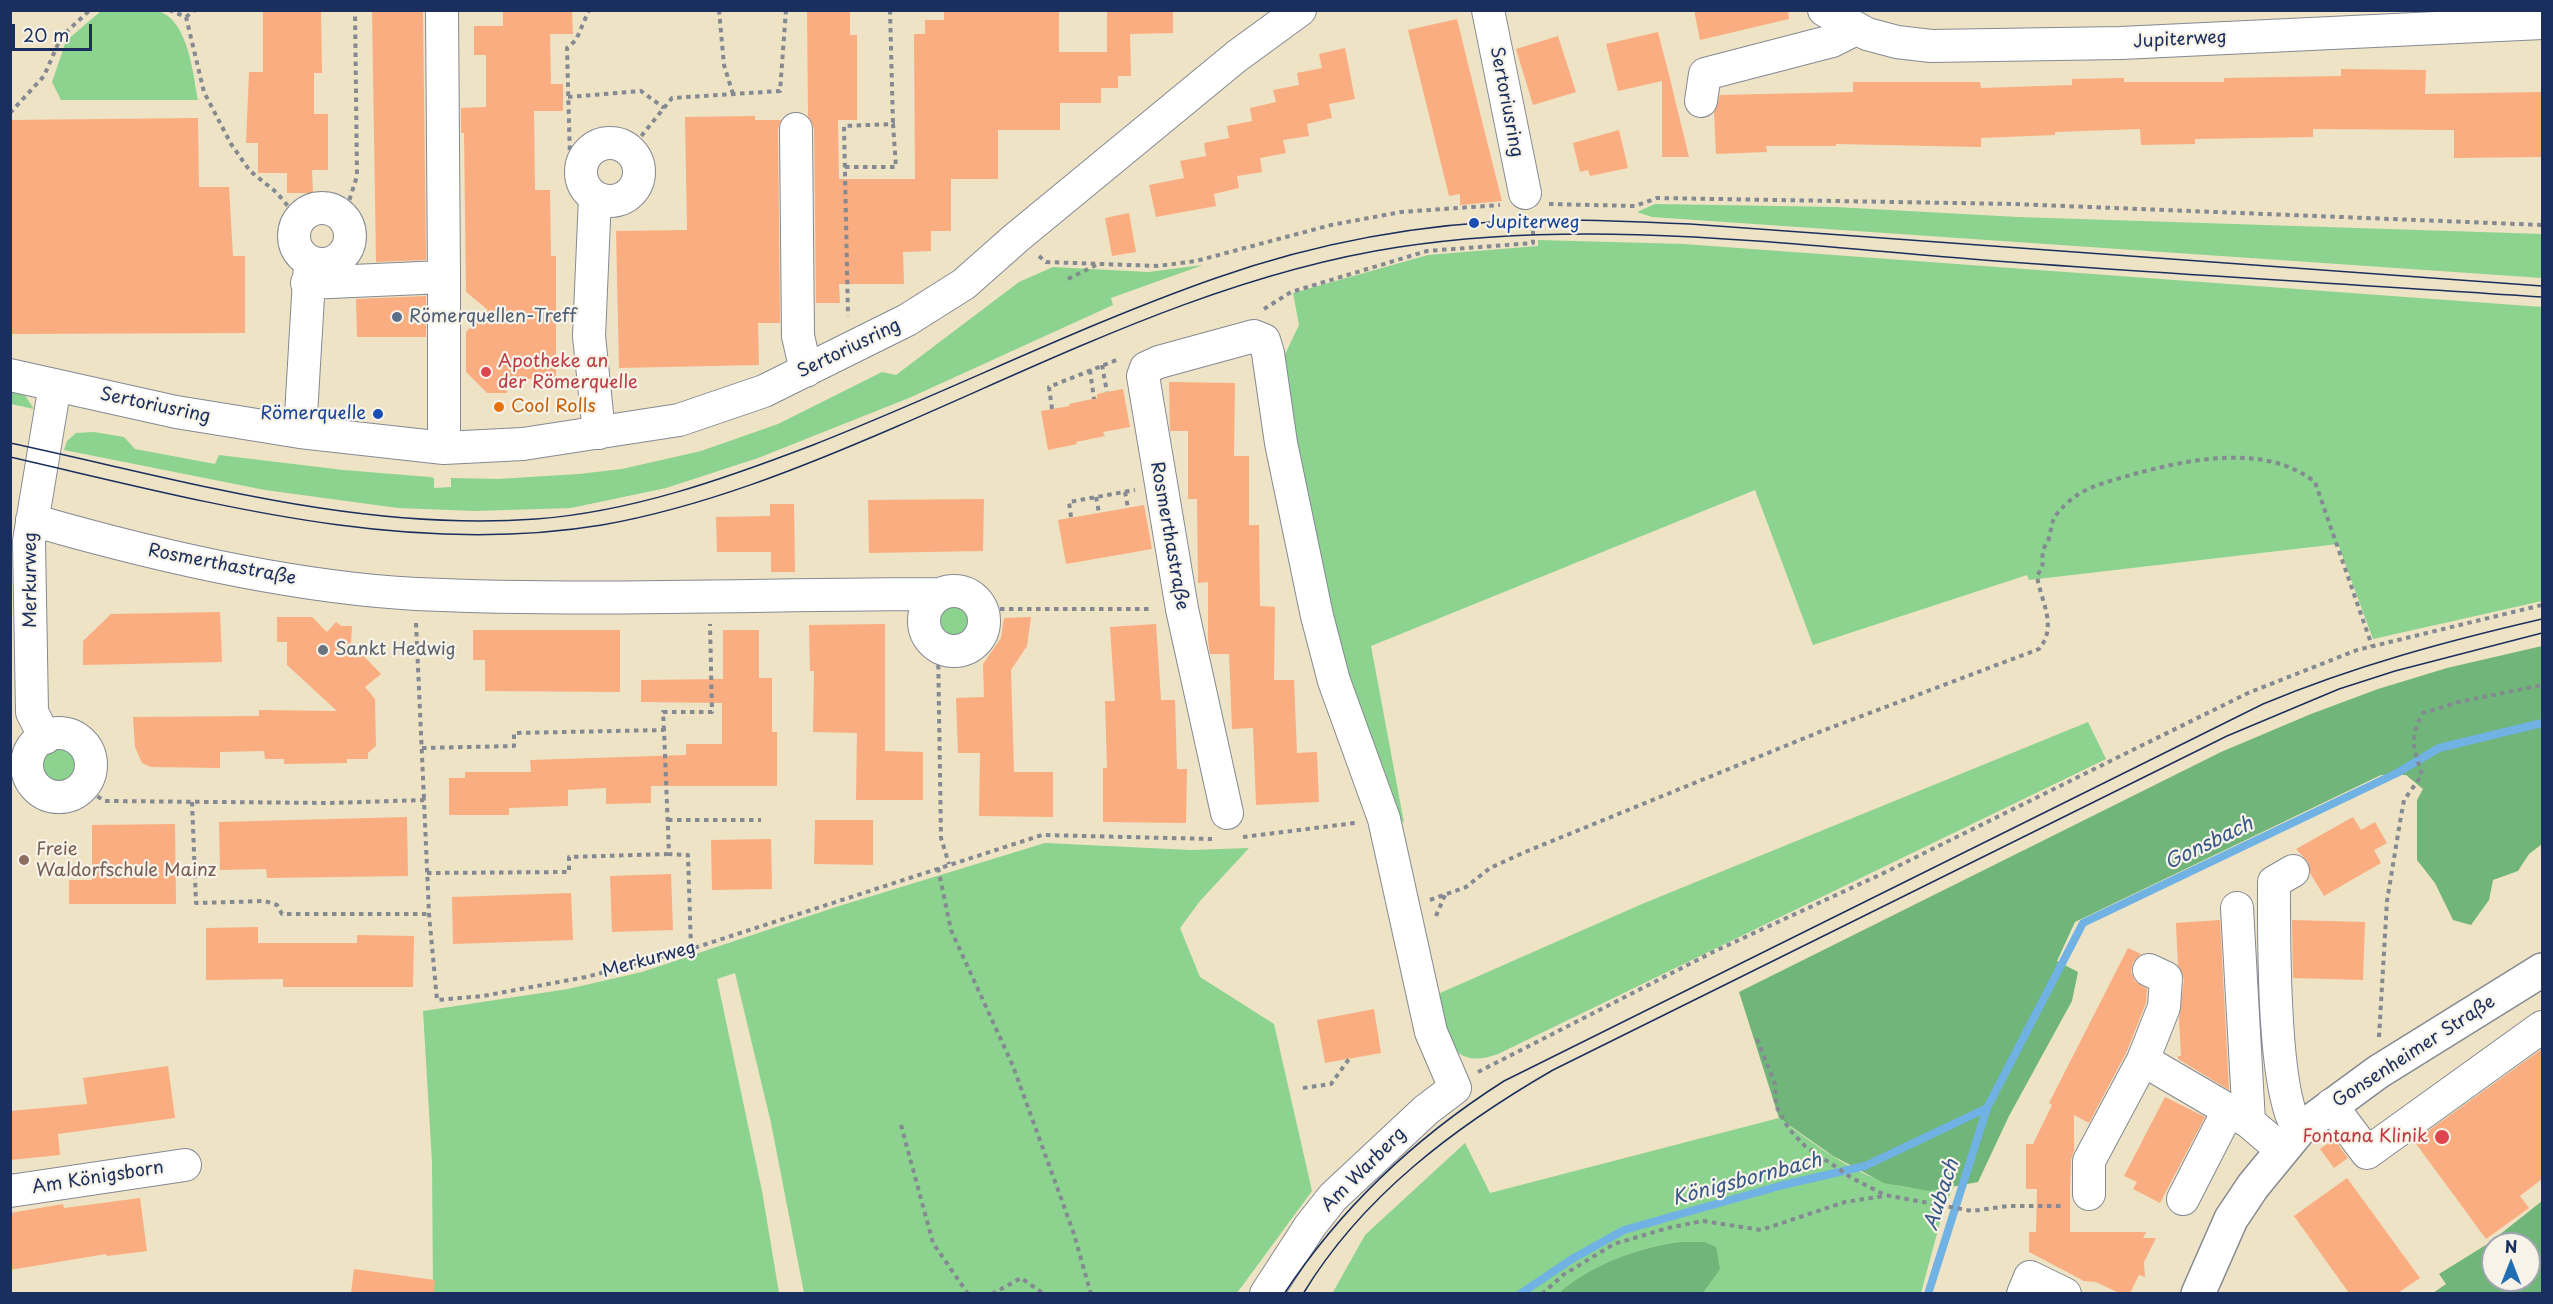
<!DOCTYPE html>
<meta charset="utf-8">
<style>
body{margin:0}
#map{position:relative;width:2553px;height:1304px;overflow:hidden;background:#eee3c5;font-family:"Playpen Sans",sans-serif}
canvas{display:block}
.frame{position:absolute;inset:0;border:12px solid #1b2f5e;pointer-events:none}
.north{position:absolute;left:2481px;top:1232px;width:60px;height:60px;box-sizing:border-box;background:#f7f3e8;border:2px solid #9fa5b1;border-radius:50%;rotate:0deg;font-size:16px;font-weight:700;line-height:24px;text-align:center;color:#1b2f5e}
.north::after{content:'';display:block;margin:auto;width:21px;height:27px;background:#1f6fb2;clip-path:polygon(50% 0,100% 100%,50% 72%,0 100%)}
.scale{position:absolute;left:12px;top:24px;width:80px;height:27px;box-sizing:border-box;border:3px solid #1b2f5e;border-top:0;padding-left:8px;font-size:18px;line-height:21px;white-space:nowrap;color:#1b2f5e;-webkit-text-stroke:4px #f7f3e8;paint-order:stroke}
</style>
<div id="map">
<canvas width="2553" height="1304"></canvas>
<div class="frame"></div>
<div class="north">N</div>
<div class="scale">20 m</div>
</div>
<script>
const ctx = document.querySelector('canvas').getContext('2d');
ctx.lineJoin = 'round';
function fillPath(path, color) {
  ctx.fillStyle = color;
  ctx.fill(path, 'evenodd');
}
function trace(path, color, width, dash) {
  ctx.strokeStyle = color;
  ctx.lineWidth = width;
  ctx.lineCap = dash ? 'butt' : 'round';
  ctx.setLineDash(dash || []);
  ctx.stroke(path);
}
function drawText(font, color, halo, rows, align = 'center') {
  ctx.font = font + ' "Playpen Sans",sans-serif';
  ctx.lineWidth = 4.5;
  ctx.setLineDash([]);
  ctx.textBaseline = 'middle';
  ctx.strokeStyle = halo;
  ctx.fillStyle = color;
  for (const [text, x, y, turn = 0] of rows) {
    ctx.save();
    ctx.translate(x, y);
    ctx.rotate((+turn || 0) * Math.PI / 180);
    ctx.textAlign = isNaN(turn) ? turn : align;
    if (halo) ctx.strokeText(text, 0, 0);
    ctx.fillText(text, 0, 0);
    ctx.restore();
  }
}
fillPath(new Path2D(`
 M 101,11 C 119,10 140,7 157,11 C 188,18 193,74 198,100 L 61,100 L 52,82 L 66,41 Z
 M 1655,204 L 1835,207 L 2018,217 L 2542,234 L 2542,278 L 1652,217 L 1637,212 Z
 M 1538,240 L 1684,244 L 2542,307 L 2542,601 L 2373,639 L 2338,544 L 2029,580 L 2027,575 L 1813,645 L 1755,490 L 1371,646 L 1404,823 L 1389,810 L 1338,665 L 1278,369 L 1299,325 L 1293,293 L 1428,255 L 1538,246 Z
 M 1203,265 L 1111,298 L 1113,305 L 909,398 L 758,458 L 666,488 L 571,508 L 475,511 L 398,508 L 265,490 L 64,450 L 67,441 L 76,433 L 94,432 L 124,437 L 135,449 L 215,464 L 219,455 L 343,470 L 430,477 L 434,478 L 434,488 L 451,487 L 451,478 L 498,479 L 579,474 L 622,469 L 701,451 L 778,424 L 882,372 L 896,375 L 1019,282 L 1053,267 L 1148,272 Z
 M 10,385 L 22,391 L 34,409 L 11,404 Z
 M937 621a18 18 0 1 1 36 0a18 18 0 1 1-36 0Z
 M 2088,722 L 2106,759 L 1498,1054 C 1449,1072 1447,1033 1431,997 L 1642,904 Z
 M43 765a18 18 0 1 1 36 0a18 18 0 1 1-36 0Z
 M 1045,843 L 1191,850 L 1249,848 L 1200,901 L 1180,928 L 1200,977 L 1274,1024 L 1312,1191 L 1237,1293 L 804,1293 L 771,1123 L 735,973 L 717,979 L 762,1191 L 779,1293 L 433,1293 L 432,1162 L 423,1011 L 568,989 L 642,972 L 836,907 Z
 M 1779,1118 C 1831,1157 1885,1199 1953,1187 L 1942,1215 L 1921,1293 L 1703,1293 L 1708,1286 L 1680,1242 C 1639,1247 1590,1265 1559,1293 L 1332,1294 L 1365,1235 L 1465,1143 L 1490,1193 Z`), '#8bd38e');
fillPath(new Path2D(`
 M 2542,646 L 2542,844 L 2529,854 L 2518,871 L 2493,880 L 2489,900 L 2471,925 L 2453,920 L 2435,883 L 2417,860 L 2417,800 L 2423,789 L 2406,775 L 2381,775 L 2075,922 L 2057,961 L 2078,972 L 2072,1001 L 2009,1116 L 1978,1182 L 1929,1191 L 1884,1183 L 1833,1156 L 1779,1118 L 1739,992 L 2221,752 L 2311,714 L 2378,689 L 2447,668 Z
 M 2542,1201 L 2542,1293 L 2433,1293 L 2446,1284 L 2439,1274 L 2489,1243 ZM 2493,1244 L 2529,1244 L 2529,1280 L 2493,1280 Z
 M 1680,1242 L 1704,1242 L 1716,1247 L 1720,1269 L 1703,1293 L 1559,1293 C 1590,1265 1639,1247 1680,1242 Z`), '#70b579');
trace(new Path2D(`
 M 1520,1294 L 1572,1259 L 1624,1230 L 1783,1185 L 1865,1166 L 1987,1108
 M 1928,1294 L 1987,1108 L 2083,923 L 2397,773 L 2439,748 L 2542,723`), '#71b2e5', 8);
fillPath(new Path2D(`
 M 263,10 L 321,10 L 322,73 L 314,73 L 314,114 L 328,114 L 328,170 L 312,170 L 313,193 L 287,193 L 287,173 L 258,173 L 258,143 L 246,143 L 249,72 L 263,72 Z
 M 372,10 L 423,10 L 426,260 L 376,262 Z
 M 503,10 L 572,10 L 573,34 L 550,34 L 551,84 L 563,84 L 563,111 L 534,111 L 535,190 L 550,190 L 551,256 L 556,256 L 556,379 L 508,379 L 507,393 L 487,393 L 466,372 L 466,332 L 488,310 L 466,292 L 464,133 L 461,133 L 461,108 L 486,107 L 486,55 L 474,55 L 474,26 L 503,26 Z
 M 807,10 L 850,10 L 850,35 L 857,35 L 857,120 L 838,120 L 839,179 L 915,179 L 914,34 L 925,34 L 925,20 L 944,20 L 944,10 L 1059,10 L 1059,52 L 1107,52 L 1107,10 L 1173,10 L 1173,33 L 1130,34 L 1131,76 L 1118,76 L 1118,88 L 1101,88 L 1101,103 L 1060,103 L 1060,130 L 998,130 L 998,179 L 951,179 L 951,231 L 931,231 L 931,251 L 903,252 L 904,284 L 839,284 L 840,303 L 816,303 L 814,129 L 808,116 Z
 M 1694,10 L 1788,10 L 1789,19 L 1700,40 Z
 M 1457,19 L 1484,129 L 1502,201 L 1460,205 L 1460,194 L 1449,196 L 1408,30 Z
 M 1658,32 L 1670,79 L 1689,157 L 1662,157 L 1662,81 L 1618,91 L 1606,44 Z
 M 1558,36 L 1576,92 L 1533,105 L 1516,49 Z
 M 1345,48 L 1355,99 L 1329,104 L 1332,118 L 1307,124 L 1309,136 L 1283,140 L 1286,153 L 1260,158 L 1262,172 L 1237,176 L 1239,188 L 1214,194 L 1216,206 L 1156,217 L 1149,185 L 1184,178 L 1180,161 L 1206,156 L 1204,143 L 1229,138 L 1227,126 L 1252,121 L 1250,108 L 1276,102 L 1273,90 L 1299,85 L 1297,73 L 1322,68 L 1319,54 Z
 M 2341,69 L 2426,70 L 2425,94 L 2542,92 L 2542,157 L 2454,158 L 2454,130 L 2313,129 L 2313,137 L 2195,139 L 2195,144 L 2141,145 L 2140,129 L 2055,132 L 2055,135 L 1981,138 L 1981,147 L 1836,144 L 1836,146 L 1766,146 L 1767,152 L 1716,154 L 1714,113 L 1720,95 L 1853,92 L 1853,82 L 1980,82 L 1981,88 L 2072,85 L 2072,79 L 2124,78 L 2124,82 L 2224,82 L 2224,78 L 2341,76 Z
 M 755,116 L 755,120 L 781,120 L 778,129 L 780,323 L 758,323 L 759,365 L 619,368 L 616,231 L 687,230 L 685,117 Z
 M 198,118 L 199,187 L 229,187 L 233,256 L 245,256 L 245,333 L 12,334 L 10,120 Z
 M 1619,130 L 1628,168 L 1590,176 L 1588,170 L 1580,172 L 1573,143 Z
 M 1129,213 L 1136,252 L 1112,256 L 1105,218 Z
 M 426,296 L 426,337 L 357,337 L 356,299 Z
 M 1169,382 L 1235,383 L 1234,456 L 1249,456 L 1249,525 L 1259,525 L 1260,606 L 1275,607 L 1274,680 L 1294,680 L 1297,753 L 1317,752 L 1319,802 L 1256,805 L 1253,728 L 1232,729 L 1229,654 L 1210,654 L 1208,641 L 1208,582 L 1198,583 L 1197,499 L 1188,499 L 1188,431 L 1170,431 Z
 M 1123,389 L 1130,427 L 1103,432 L 1105,436 L 1076,442 L 1077,444 L 1048,450 L 1041,411 L 1070,406 L 1069,404 L 1097,398 L 1097,394 Z
 M 984,499 L 983,551 L 869,553 L 868,500 Z
 M 770,504 L 794,504 L 795,572 L 771,572 L 771,552 L 717,552 L 716,517 L 770,516 Z
 M 1144,505 L 1152,549 L 1066,564 L 1058,520 Z
 M 220,612 L 222,662 L 83,665 L 83,641 L 111,614 Z
 M 277,617 L 312,617 L 327,632 L 336,622 L 341,626 L 352,626 L 351,643 L 381,674 L 365,687 L 375,699 L 376,746 L 368,753 L 368,759 L 347,759 L 347,763 L 284,764 L 284,759 L 265,759 L 264,751 L 220,752 L 220,768 L 151,767 L 142,763 L 135,747 L 133,717 L 259,716 L 259,710 L 337,711 L 287,665 L 287,642 L 277,642 Z
 M 1031,617 L 1027,646 L 1011,670 L 1014,772 L 1053,772 L 1053,817 L 979,816 L 980,753 L 958,753 L 956,698 L 984,697 L 983,664 L 1001,638 L 1004,618 Z
 M 885,624 L 885,751 L 923,752 L 923,800 L 856,800 L 857,733 L 813,732 L 814,671 L 810,671 L 809,625 Z
 M 1156,624 L 1161,700 L 1175,700 L 1177,769 L 1187,769 L 1186,823 L 1103,822 L 1103,768 L 1107,768 L 1105,701 L 1115,701 L 1110,627 Z
 M 473,630 L 620,630 L 620,692 L 485,691 L 485,660 L 473,660 Z
 M 723,630 L 759,630 L 759,678 L 772,678 L 772,732 L 777,732 L 777,786 L 651,786 L 651,803 L 606,804 L 606,788 L 568,790 L 568,806 L 509,808 L 509,815 L 449,815 L 449,778 L 465,778 L 465,772 L 531,772 L 530,760 L 686,755 L 686,744 L 722,744 L 722,703 L 641,702 L 641,680 L 723,679 Z
 M 407,817 L 408,876 L 267,878 L 266,869 L 220,870 L 219,822 Z
 M 2353,817 L 2361,830 L 2375,822 L 2387,843 L 2374,850 L 2381,863 L 2324,896 L 2310,873 L 2308,862 L 2296,849 Z
 M 815,820 L 873,820 L 873,865 L 814,864 Z
 M 175,824 L 176,904 L 69,904 L 69,880 L 92,880 L 92,825 Z
 M 771,839 L 772,889 L 712,890 L 711,840 Z
 M 671,874 L 673,930 L 612,932 L 610,876 Z
 M 571,893 L 573,940 L 453,944 L 452,897 Z
 M 2220,920 L 2229,1090 L 2178,1059 L 2178,1056 L 2181,1056 L 2179,1019 L 2184,979 L 2178,966 L 2176,923 Z
 M 2292,920 L 2365,922 L 2363,980 L 2293,978 Z
 M 258,927 L 258,943 L 357,943 L 357,935 L 414,936 L 413,987 L 283,987 L 283,979 L 206,980 L 206,928 Z
 M 2128,948 L 2141,954 L 2133,962 L 2131,972 L 2135,981 L 2147,989 L 2146,1003 L 2127,1051 L 2089,1123 L 2074,1115 L 2074,1150 L 2071,1160 L 2070,1189 L 2070,1232 L 2146,1232 L 2143,1238 L 2156,1238 L 2144,1262 L 2145,1277 L 2139,1275 L 2130,1293 L 2119,1293 L 2096,1282 L 2084,1281 L 2029,1252 L 2029,1232 L 2036,1232 L 2037,1189 L 2026,1189 L 2026,1144 L 2033,1144 L 2052,1105 L 2049,1103 Z
 M 1374,1009 L 1381,1053 L 1325,1063 L 1317,1020 Z
 M 2542,1049 L 2542,1179 L 2520,1196 L 2529,1208 L 2486,1239 L 2414,1141 Z
 M 168,1066 L 175,1118 L 58,1134 L 60,1155 L 10,1160 L 10,1111 L 87,1104 L 83,1078 Z
 M 2165,1097 L 2205,1117 L 2160,1203 L 2133,1189 L 2137,1182 L 2124,1176 Z
 M 2334,1139 L 2348,1158 L 2334,1168 L 2320,1149 Z
 M 2347,1178 L 2420,1278 L 2398,1293 L 2349,1293 L 2294,1216 Z
 M 140,1198 L 147,1251 L 107,1256 L 106,1254 L 10,1270 L 10,1213 L 63,1204 L 64,1208 Z
 M 354,1269 L 435,1280 L 434,1293 L 351,1293 Z`), '#faad80');
const minor = new Path2D(`
 M 442,10 L 444,277
 M 1488,10 L 1525,193
 M 1824,10 L 1867,34 L 1897,42 L 1931,46 L 2121,43 L 2542,23
 M 1701,101 L 1705,74 L 1832,41 L 1856,29
 M 796,129 L 798,336 L 806,371
 M581 172a29 29 0 1 1 58 0a29 29 0 1 1-58 0Z
 M 595,197 L 589,336 L 599,433
 M294 236a28 28 0 1 1 56 0a28 28 0 1 1-56 0Z
 M 307,283 L 444,277 L 444,448
 M 10,375 L 176,412 L 300,432 L 444,448 L 523,444 L 679,420 L 764,391 L 907,320 L 964,284 L 1016,238 L 1237,56 L 1300,10
 M 300,432 L 310,263
 M 32,520 C 153,555 290,587 416,594 C 591,602 766,594 941,594
 M924 621a30 30 0 1 1 60 0a30 30 0 1 1-60 0Z
 M27 765a32 32 0 1 1 64 0a32 32 0 1 1-64 0Z
 M 45,738 L 32,712 L 29,541 L 55,385
 M 1227,813 L 1182,609 L 1143,376 L 1146,368 L 1159,362 L 1254,336 L 1264,340 L 1268,353 L 1281,443 L 1317,616 L 1334,681 L 1384,819 L 1431,1032 L 1455,1088 L 1426,1110 L 1333,1197 L 1310,1226 L 1266,1294
 M 2293,871 L 2274,882 C 2274,931 2272,1096 2299,1130
 M 2237,908 L 2249,1122
 M 2143,1060 L 2164,1007 L 2166,978 L 2149,970
 M 2331,1105 L 2367,1153 L 2542,1027
 M 10,1191 L 185,1165
 M 2089,1194 L 2089,1161 L 2143,1060 L 2249,1122 L 2282,1150
 M 2183,1199 L 2229,1109
 M 2023,1294 L 2030,1277 L 2065,1294`);
const major = new Path2D(`
 M 2198,1294 L 2231,1219 L 2253,1186 L 2299,1130 L 2378,1072 L 2542,970`);
trace(minor, '#848992', 34);
trace(major, '#848992', 36);
trace(new Path2D(`
 M 169,10 L 186,17 L 204,92 L 231,144 L 250,171 L 276,192 L 299,219
 M 719,10 L 724,65 L 733,94
 M 890,10 L 893,124
 M 186,17 L 195,10
 M 568,97 L 641,91 L 664,108
 M 10,113 L 44,76 L 61,37 L 90,10
 M 630,150 L 672,98 L 780,91 L 786,10
 M 845,167 L 896,167 L 893,124 L 844,126 L 848,316
 M 578,175 L 570,159 L 567,48 L 576,40 L 589,10
 M 1549,204 L 1635,206 L 1657,198 L 2014,204 L 2542,225
 M 344,217 L 357,176 L 355,10
 M 1039,256 L 1046,262 L 1158,266 L 1196,261 L 1331,225 L 1401,212 L 1500,205
 M 1068,279 L 1096,265
 M 1264,309 L 1291,292 L 1427,251 L 1533,243 L 1533,219
 M 1102,365 L 1107,392
 M 1090,370 L 1094,399
 M 1052,409 L 1049,387 L 1119,359
 M 1125,492 L 1128,508
 M 1096,497 L 1099,513
 M 1071,517 L 1069,502 L 1135,490
 M 982,609 L 1152,609
 M 416,623 L 424,800
 M 938,647 L 941,838 L 949,864
 M 664,730 L 663,712 L 712,712 L 710,624
 M 422,748 L 514,746 L 514,733 L 664,730 L 669,854 L 688,855 L 691,949
 M 82,787 L 105,801 L 330,803 L 424,800 L 429,914 L 437,1000 L 483,996 L 586,977 L 691,949 L 1042,835 L 1212,839
 M 192,802 L 196,903 L 265,901 L 277,905 L 282,914 L 429,914
 M 668,820 L 761,820
 M 1243,837 L 1355,823
 M 938,868 L 951,930 L 1013,1066 L 1074,1234 L 1091,1294
 M 427,873 L 569,872 L 569,857 L 669,854
 M 1430,900 L 1466,887 L 1490,868 L 1525,852 L 1822,731 L 2039,649 C 2058,626 2041,602 2037,576 C 2046,562 2041,564 2043,551 C 2044,546 2048,543 2049,538 C 2054,518 2050,520 2067,503 C 2085,486 2111,481 2134,474 C 2190,459 2265,443 2315,482 L 2372,646
 M 1436,916 L 1445,895
 M 2379,1037 L 2387,901 L 2400,822 L 2404,800 L 2422,775 C 2414,748 2408,739 2423,713 L 2459,702 L 2542,685
 M 1757,1039 L 1775,1084 L 1776,1106 L 1789,1129 L 1805,1146 L 1852,1178 L 1885,1195 L 1972,1211 L 2008,1206 L 2065,1206
 M 1478,1072 L 1713,952 L 1888,871 L 2248,693 L 2357,650 L 2542,605
 M 1303,1088 L 1331,1084 L 1349,1059
 M 901,1125 L 933,1243 L 968,1294
 M 992,1294 L 1021,1278 L 1044,1294
 M 1542,1294 L 1563,1275 L 1614,1244 L 1668,1228 L 1703,1221 L 1761,1230 L 1845,1202 L 1884,1196`), '#848992', 4, [4.5, 4.5]);
trace(minor, '#fff', 32);
trace(major, '#fff', 33);
trace(new Path2D(`
 M 10,443 C 184,480 356,532 536,519 C 631,512 724,479 813,445 C 948,392 1079,326 1216,278 C 1318,242 1425,223 1533,220 C 1585,219 1638,222 1690,224 L 2542,286
 M 10,457 C 203,501 403,558 602,525 C 704,507 803,467 898,426 C 1060,356 1222,274 1399,247 C 1588,218 1781,244 1971,259 C 2161,274 2352,284 2542,297
 M 1284,1294 C 1342,1206 1416,1137 1504,1081 L 2263,704 C 2354,666 2447,641 2542,619
 M 1303,1294 C 1362,1196 1456,1126 1553,1070 L 2227,736 L 2339,689 L 2395,671 L 2542,633`), '#1b2f5e', 1.5);
for (const [x, y, r, color] of [
 [1474,223,6,"#1a4fb4"],
 [397,317,6,"#5c6f8a"],
 [486,372,6,"#e0444e"],
 [499,407,6,"#e8710a"],
 [378,414,6,"#1a4fb4"],
 [323,650,6,"#6b7280"],
 [24,860,6,"#8d6e63"],
 [2442,1137,8,"#e0444e"]
]) {
  const dot = new Path2D();
  dot.arc(x, y, r, 0, 2 * Math.PI);
  ctx.fillStyle = color;
  ctx.fill(dot);
  trace(dot, '#f7f3e8', 2);
}
drawText('18px', '#1b2f5e', '#f7f3e8', [
 ["Jupiterweg",2180,40,-3],
 ["Sertoriusring",1506,102,79],
 ["Sertoriusring",849,349,-26],
 ["Sertoriusring",155,406,12],
 ["Rosmerthastraße",1169,536,80],
 ["Rosmerthastraße",222,565,11],
 ["Merkurweg",31,580,-90],
 ["Merkurweg",649,960,-15],
 ["Gonsenheimer Straße",2414,1052,-33],
 ["Am Warberg",1364,1170,-45],
 ["Am Königsborn",98,1178,-9]
]);
drawText('18px', '#164399', '#f7f3e8', [
 ["Jupiterweg",1486,223],
 ["Römerquelle",366,414,"right"]
], 'left');
drawText('18px', '#4e5e75', '#f7f3e8', [
 ["Römerquellen-Treff",409,317]
], 'left');
drawText('18px', '#be3a42', '#f7f3e8', [
 ["Apotheke an",498,362],
 ["der Römerquelle",498,383],
 ["Fontana Klinik",2428,1137,"right"]
], 'left');
drawText('18px', '#c56008', '#f7f3e8', [
 ["Cool Rolls",511,407]
], 'left');
drawText('18px', '#5b616d', '#f7f3e8', [
 ["Sankt Hedwig",335,650]
], 'left');
drawText('18px', '#785e54', '#f7f3e8', [
 ["Freie",36,850],
 ["Waldorfschule Mainz",36,871]
], 'left');
drawText('italic 20px', '#355686', '#f7f3e8', [
 ["Gonsbach",2209,844,-26],
 ["Königsbornbach",1747,1180,-15],
 ["Aubach",1942,1195,-72]
]);
</script>
